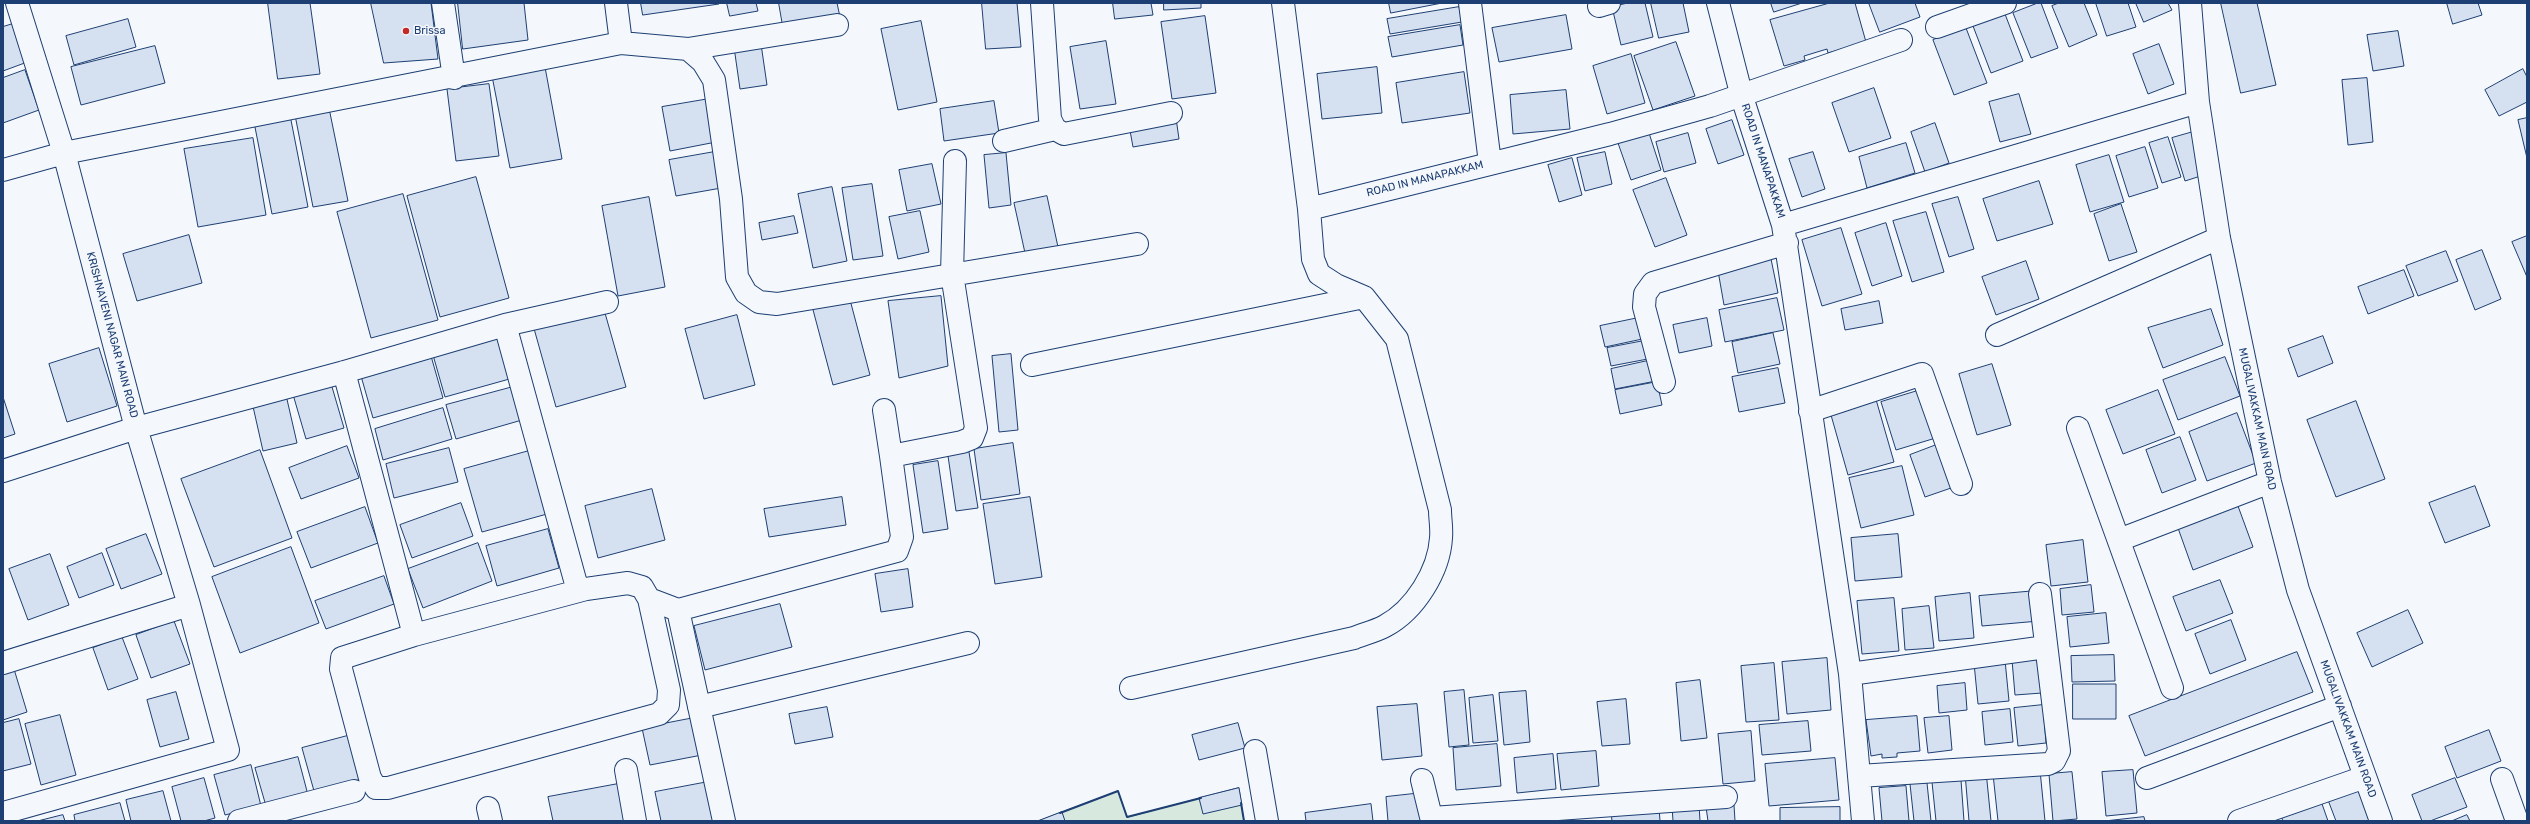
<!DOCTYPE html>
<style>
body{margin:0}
#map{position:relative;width:2530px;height:824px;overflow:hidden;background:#f4f7fb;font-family:Rubik,sans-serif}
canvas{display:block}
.frame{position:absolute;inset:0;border:4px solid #1d3f73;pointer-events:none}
</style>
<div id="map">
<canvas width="2530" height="824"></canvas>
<div class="frame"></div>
</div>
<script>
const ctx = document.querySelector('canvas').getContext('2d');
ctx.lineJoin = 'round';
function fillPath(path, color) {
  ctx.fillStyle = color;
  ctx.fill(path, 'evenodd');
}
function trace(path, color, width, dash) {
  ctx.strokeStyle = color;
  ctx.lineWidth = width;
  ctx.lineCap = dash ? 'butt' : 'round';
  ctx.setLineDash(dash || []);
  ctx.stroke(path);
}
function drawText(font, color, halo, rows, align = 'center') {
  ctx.font = font + ' Rubik,sans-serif';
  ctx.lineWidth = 3;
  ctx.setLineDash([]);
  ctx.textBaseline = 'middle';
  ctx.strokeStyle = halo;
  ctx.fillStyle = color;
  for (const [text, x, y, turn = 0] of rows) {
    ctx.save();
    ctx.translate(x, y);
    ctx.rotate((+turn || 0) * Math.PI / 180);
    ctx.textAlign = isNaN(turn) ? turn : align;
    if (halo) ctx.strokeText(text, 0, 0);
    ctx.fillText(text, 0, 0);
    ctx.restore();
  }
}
const green = new Path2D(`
 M 1239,788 L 1244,821 L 1038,821 L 1118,791 L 1127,817 Z`);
fillPath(green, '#d7e8df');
trace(green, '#687fa3', 1);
const building = new Path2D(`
 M 268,3 L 310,3 L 320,74 L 278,79 Z
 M 371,3 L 431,3 L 438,59 L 384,63 Z
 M 458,3 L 524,3 L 528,40 L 463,49 Z
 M 641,3 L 719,3 L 719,4 L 643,15 Z
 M 727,3 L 756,3 L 758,11 L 730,16 Z
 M 779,3 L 837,3 L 840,17 L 783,26 Z
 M 982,3 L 1017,3 L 1021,47 L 986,49 Z
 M 1113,3 L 1151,3 L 1153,15 L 1115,19 Z
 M 1164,3 L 1201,3 L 1201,8 L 1164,10 Z
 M 1389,3 L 1442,3 L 1391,13 Z
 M 1628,3 L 1645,3 L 1653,37 L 1621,45 L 1612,7 Z
 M 1651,3 L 1683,3 L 1689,32 L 1659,38 Z
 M 1771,3 L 1802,3 L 1774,12 Z
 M 1830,3 L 1855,3 L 1866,42 L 1828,53 L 1827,49 L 1804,56 L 1805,60 L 1784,66 L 1770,20 Z
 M 1869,3 L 1915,3 L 1920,17 L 1880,32 Z
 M 2038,3 L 2041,3 L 2058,48 L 2031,58 L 2013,13 Z
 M 2059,3 L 2084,3 L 2097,35 L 2069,47 L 2052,6 Z
 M 2096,3 L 2128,3 L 2136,27 L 2107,36 Z
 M 2136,3 L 2168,3 L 2172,10 L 2144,22 Z
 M 2221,3 L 2257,3 L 2276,85 L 2241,93 Z
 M 2447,3 L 2478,3 L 2482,15 L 2453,24 Z
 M 1459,7 L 1462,22 L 1390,34 L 1387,19 Z
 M 2005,14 L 2023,61 L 1991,73 L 1973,26 Z
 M 1566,15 L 1572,49 L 1499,62 L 1492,28 Z
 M 1205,16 L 1216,93 L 1172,99 L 1161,22 Z
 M 128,19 L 136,47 L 74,65 L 66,36 Z
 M 921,21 L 937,102 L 898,110 L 881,29 Z
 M 16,23 L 30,61 L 3,71 L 3,27 Z
 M 1460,25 L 1463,45 L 1392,57 L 1388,37 Z
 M 1966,28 L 1987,83 L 1954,95 L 1933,40 Z
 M 2398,31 L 2404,66 L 2373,71 L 2367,35 Z
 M 1106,41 L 1116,104 L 1080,109 L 1070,47 Z
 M 1676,42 L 1695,96 L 1653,110 L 1634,56 Z
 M 761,44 L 767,85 L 740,89 L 734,47 Z
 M 2159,44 L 2174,84 L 2148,94 L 2133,54 Z
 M 155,46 L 165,83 L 81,105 L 71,67 Z
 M 1631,54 L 1645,103 L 1607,114 L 1593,66 Z
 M 545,67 L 562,159 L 510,168 L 492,76 Z
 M 1377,67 L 1382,113 L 1322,119 L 1317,74 Z
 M 2523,69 L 2527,77 L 2527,102 L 2499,116 L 2485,90 Z
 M 25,70 L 39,110 L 3,123 L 3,78 Z
 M 1464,72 L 1470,113 L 1402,123 L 1396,83 Z
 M 2367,78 L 2373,142 L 2348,145 L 2342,80 Z
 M 489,84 L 499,156 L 456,161 L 447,89 Z
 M 1874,88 L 1891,138 L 1849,152 L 1832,103 Z
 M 1566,90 L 1570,129 L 1513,134 L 1510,95 Z
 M 2019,94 L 2031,134 L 2000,142 L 1989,102 Z
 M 709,99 L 716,142 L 670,151 L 662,107 Z
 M 994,101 L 999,133 L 944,141 L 940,109 Z
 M 329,108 L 348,201 L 313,207 L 295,115 Z
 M 290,115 L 308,207 L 272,214 L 254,122 Z
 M 1176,118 L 1179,139 L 1133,147 L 1129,125 Z
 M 2527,118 L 2527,158 L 2518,120 Z
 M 1732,120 L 1744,155 L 1718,164 L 1706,129 Z
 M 1935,123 L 1949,163 L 1925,172 L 1911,132 Z
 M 2193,132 L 2207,174 L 2185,181 L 2172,138 Z
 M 1649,133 L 1661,170 L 1631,180 L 1618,143 Z
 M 1688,133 L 1696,163 L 1664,172 L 1656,142 Z
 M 2168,137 L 2181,177 L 2162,183 L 2149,143 Z
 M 253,138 L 266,215 L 198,227 L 184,149 Z
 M 1906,143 L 1915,173 L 1867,188 L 1859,157 Z
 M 2145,147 L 2158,188 L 2129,197 L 2116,156 Z
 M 720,151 L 727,187 L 676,196 L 669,160 Z
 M 1605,152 L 1612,184 L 1585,191 L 1577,158 Z
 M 1813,152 L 1825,189 L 1802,197 L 1789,159 Z
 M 1006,153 L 1011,205 L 989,208 L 984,155 Z
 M 2109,155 L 2124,202 L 2090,212 L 2076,165 Z
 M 1572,158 L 1582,195 L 1559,202 L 1548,165 Z
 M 932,164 L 941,204 L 907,211 L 899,170 Z
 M 476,177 L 509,298 L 440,317 L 407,196 Z
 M 1666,178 L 1687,235 L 1655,247 L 1633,190 Z
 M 2039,181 L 2053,224 L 1997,241 L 1983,199 Z
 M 872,184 L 883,256 L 853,260 L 842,188 Z
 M 832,187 L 847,261 L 813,268 L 798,194 Z
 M 403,194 L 438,320 L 371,338 L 337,212 Z
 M 1047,196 L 1058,247 L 1025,253 L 1014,203 Z
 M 649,197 L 665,287 L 618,296 L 602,206 Z
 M 1958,197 L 1974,249 L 1949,257 L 1932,204 Z
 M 2121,204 L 2137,252 L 2109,261 L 2094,214 Z
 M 920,211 L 929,252 L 898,259 L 889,217 Z
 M 1926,212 L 1944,272 L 1912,282 L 1893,221 Z
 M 794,216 L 798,233 L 762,240 L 759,223 Z
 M 1886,223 L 1902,276 L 1872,286 L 1855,233 Z
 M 1841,228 L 1862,294 L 1822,306 L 1802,240 Z
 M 189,235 L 202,283 L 137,301 L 123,254 Z
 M 2527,236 L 2527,277 L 2512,242 Z
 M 2482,250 L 2501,299 L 2475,310 L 2456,260 Z
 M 2446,251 L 2458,281 L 2418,296 L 2406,266 Z
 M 1770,254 L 1778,293 L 1724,305 L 1717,265 Z
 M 2026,261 L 2039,299 L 1996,315 L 1982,277 Z
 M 2404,270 L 2414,296 L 2368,314 L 2358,287 Z
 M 849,296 L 870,375 L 833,385 L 812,306 Z
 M 941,296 L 948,366 L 899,378 L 888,301 Z
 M 1777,298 L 1784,330 L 1725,342 L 1719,310 Z
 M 1879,301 L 1883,323 L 1845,330 L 1841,309 Z
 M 603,306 L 626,387 L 556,407 L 533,325 Z
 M 2211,309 L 2223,345 L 2163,368 L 2148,328 Z
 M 737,315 L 755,385 L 704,399 L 685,329 Z
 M 1643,317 L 1647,338 L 1605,347 L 1600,326 Z
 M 1707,318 L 1712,346 L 1679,353 L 1673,325 Z
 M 1773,333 L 1780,364 L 1738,373 L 1732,342 Z
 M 501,336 L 513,378 L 445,397 L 433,355 Z
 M 2323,336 L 2333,363 L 2298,377 L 2288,349 Z
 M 1649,340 L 1653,358 L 1611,366 L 1607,348 Z
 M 99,348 L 117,406 L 67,422 L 49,364 Z
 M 1011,354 L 1018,430 L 999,432 L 992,356 Z
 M 431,356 L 443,398 L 373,418 L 361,376 Z
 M 2225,357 L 2240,396 L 2178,420 L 2163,380 Z
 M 1652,360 L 1656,381 L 1615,389 L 1611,369 Z
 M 1992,364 L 2011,425 L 1977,435 L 1959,374 Z
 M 1778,368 L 1785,403 L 1739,412 L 1732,377 Z
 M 330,380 L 344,428 L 306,439 L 292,391 Z
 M 1657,382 L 1662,405 L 1620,414 L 1615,390 Z
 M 513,387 L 522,420 L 456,439 L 446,405 Z
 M 1924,389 L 1939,437 L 1896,450 L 1881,402 Z
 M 2158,390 L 2175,434 L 2123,454 L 2106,410 Z
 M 286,395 L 297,443 L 263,451 L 252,402 Z
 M 1875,396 L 1894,462 L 1848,475 L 1829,408 Z
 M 3,397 L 15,434 L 3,438 Z
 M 2356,401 L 2385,479 L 2336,497 L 2307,420 Z
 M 443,408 L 452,439 L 383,460 L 375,429 Z
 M 2237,413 L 2256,463 L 2207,481 L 2189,432 Z
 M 2180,437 L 2196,480 L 2162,493 L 2146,450 Z
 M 1013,443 L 1020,494 L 981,500 L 974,449 Z
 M 1939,444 L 1954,487 L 1925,497 L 1910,455 Z
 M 347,446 L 359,478 L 301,499 L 289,468 Z
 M 968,446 L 978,508 L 956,511 L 947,449 Z
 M 449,448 L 458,482 L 394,498 L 386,464 Z
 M 260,450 L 292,538 L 214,567 L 181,479 Z
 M 529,451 L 547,514 L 482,532 L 464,469 Z
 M 938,461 L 948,529 L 923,533 L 913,465 Z
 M 1902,466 L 1914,515 L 1861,528 L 1849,478 Z
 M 2475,486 L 2490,526 L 2445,543 L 2429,503 Z
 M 652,489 L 665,540 L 598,558 L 585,506 Z
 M 842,497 L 846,525 L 769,537 L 764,509 Z
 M 1030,497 L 1042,577 L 995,584 L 983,504 Z
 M 461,503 L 473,536 L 412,558 L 400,525 Z
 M 2238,506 L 2253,547 L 2193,570 L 2178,528 Z
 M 365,507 L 378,543 L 311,568 L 297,532 Z
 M 548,529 L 559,568 L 497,586 L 486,546 Z
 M 146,534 L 162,574 L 121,589 L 106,549 Z
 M 1898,534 L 1902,577 L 1855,581 L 1851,538 Z
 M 2083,540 L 2088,582 L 2051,586 L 2046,545 Z
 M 478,543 L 492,581 L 423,608 L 408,569 Z
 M 291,547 L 319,623 L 240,653 L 212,577 Z
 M 102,553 L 114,585 L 79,598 L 67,567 Z
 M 50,554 L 69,605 L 28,620 L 9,569 Z
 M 908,569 L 913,607 L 881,612 L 875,574 Z
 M 384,576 L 394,604 L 326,629 L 315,601 Z
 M 2220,580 L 2233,613 L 2186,631 L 2173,597 Z
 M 2091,585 L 2094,612 L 2062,615 L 2060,589 Z
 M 2036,591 L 2039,621 L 1982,626 L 1979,596 Z
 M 1970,593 L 1974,638 L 1939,641 L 1935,597 Z
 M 1894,598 L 1899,651 L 1862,654 L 1857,601 Z
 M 780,604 L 792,647 L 705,670 L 694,626 Z
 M 1929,606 L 1934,648 L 1905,650 L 1902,609 Z
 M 2408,610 L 2423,643 L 2372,667 L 2357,633 Z
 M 2106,613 L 2109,643 L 2070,647 L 2067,617 Z
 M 2231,620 L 2246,660 L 2210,674 L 2195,634 Z
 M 174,621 L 190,664 L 151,678 L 136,635 Z
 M 122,637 L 138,679 L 108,690 L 93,648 Z
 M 2297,652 L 2313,692 L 2145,756 L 2129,716 Z
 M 2114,655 L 2115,681 L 2072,682 L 2071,656 Z
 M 1827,658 L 1831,710 L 1787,714 L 1782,662 Z
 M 2039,658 L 2042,693 L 2015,695 L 2012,660 Z
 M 2005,660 L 2009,701 L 1978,704 L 1974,663 Z
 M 1774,663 L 1779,720 L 1746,722 L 1741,666 Z
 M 14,669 L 27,712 L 3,720 L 3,673 Z
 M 1700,680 L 1707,738 L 1681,741 L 1676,683 Z
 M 1965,683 L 1967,710 L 1939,713 L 1937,686 Z
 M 2073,684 L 2116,684 L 2116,719 L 2073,719 Z
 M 1464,690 L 1469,745 L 1449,747 L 1444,692 Z
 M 1526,691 L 1530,742 L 1504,745 L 1499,693 Z
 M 176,692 L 189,739 L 160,747 L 147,700 Z
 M 1493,695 L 1498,741 L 1473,743 L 1469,698 Z
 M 1626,699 L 1630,744 L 1602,746 L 1597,702 Z
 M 1417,704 L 1422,756 L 1382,760 L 1377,707 Z
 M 2043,705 L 2046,743 L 2018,746 L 2014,708 Z
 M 827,707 L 833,737 L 795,744 L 789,714 Z
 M 2010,709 L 2013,742 L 1985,745 L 1982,712 Z
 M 60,715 L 76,775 L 41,785 L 25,724 Z
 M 1917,716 L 1920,751 L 1897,753 L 1897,757 L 1882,758 L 1882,754 L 1871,756 L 1866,720 Z
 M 1949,716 L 1952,750 L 1928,753 L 1924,718 Z
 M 694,718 L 702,755 L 650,765 L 642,728 Z
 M 19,719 L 31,764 L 3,771 L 3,723 Z
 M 1808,721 L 1811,751 L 1762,755 L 1759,725 Z
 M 1238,723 L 1245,748 L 1199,760 L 1192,735 Z
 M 2489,730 L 2501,761 L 2457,778 L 2445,747 Z
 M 1751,731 L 1755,781 L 1723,784 L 1718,734 Z
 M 351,735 L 362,779 L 314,791 L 302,748 Z
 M 1497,744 L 1501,786 L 1456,790 L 1453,748 Z
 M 1596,751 L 1599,786 L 1561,790 L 1557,754 Z
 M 1553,754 L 1556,789 L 1517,793 L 1514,758 Z
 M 298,757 L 308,795 L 266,806 L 255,768 Z
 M 1835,758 L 1839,800 L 1769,806 L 1765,764 Z
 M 251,765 L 261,806 L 225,815 L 214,775 Z
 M 2040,770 L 2045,821 L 1998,821 L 1993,774 Z
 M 2133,770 L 2137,813 L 2106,816 L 2102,772 Z
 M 1986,771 L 1991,821 L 1969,821 L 1965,773 Z
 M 2072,772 L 2077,819 L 2053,821 L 2049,774 Z
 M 204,778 L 215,818 L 204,821 L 181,821 L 172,787 Z
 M 2455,778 L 2467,807 L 2430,821 L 2422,821 L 2412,795 Z
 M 1961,780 L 1964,821 L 1936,821 L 1932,782 Z
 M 708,782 L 716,821 L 661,821 L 655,792 Z
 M 1927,783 L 1931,821 L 1914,821 L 1910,784 Z
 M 618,784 L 625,821 L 553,821 L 548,797 Z
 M 1906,786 L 1909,821 L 1882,821 L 1879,788 Z
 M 2365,787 L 2378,821 L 2336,821 L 2328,800 Z
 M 1239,788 L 1242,805 L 1203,814 L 1199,798 Z
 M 163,791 L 171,821 L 131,821 L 126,800 Z
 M 1422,793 L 1425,821 L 1388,821 L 1386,797 Z
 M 2321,801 L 2328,821 L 2283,821 L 2281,816 Z
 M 120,803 L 125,821 L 75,821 L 74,815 Z
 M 1371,804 L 1373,821 L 1306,821 L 1305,813 Z
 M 1699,804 L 1700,821 L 1673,821 L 1672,806 Z
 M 1734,805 L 1735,821 L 1708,821 L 1706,807 Z
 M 1659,807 L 1660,821 L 1612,821 L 1611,812 Z
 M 1840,807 L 1840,821 L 1780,821 L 1780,808 Z
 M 1062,812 L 1065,821 L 1038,821 Z
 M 63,815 L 65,821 L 38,821 Z
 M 2467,815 L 2470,821 L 2452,821 Z
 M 2144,817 L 2145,821 L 2105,821 Z`);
fillPath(building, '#d5e0f0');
trace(building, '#1d3f73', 1);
const minor = new Path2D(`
 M 443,3 L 454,78
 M 616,3 L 621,43
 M 1042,3 L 1050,119 L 1055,129 L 1064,134 L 1171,113
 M 1283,3 L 1309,209 L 1610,134 L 1710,106 L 1901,40
 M 1470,3 L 1490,163
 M 1718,3 L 1742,97 L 1783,225
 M 2190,3 L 2198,102 L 2219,238 L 2270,482 L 2298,590 L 2381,821
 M 1599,6 L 1609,3
 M 1937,27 L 2005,3
 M 688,49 L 837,25
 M 1004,141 L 1055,129
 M 3,170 L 64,153 L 621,43 L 688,49 L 703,62 L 714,80 L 731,199 L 737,277 L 746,293 L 759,302 L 777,304 L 1137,244
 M 505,325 L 578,591
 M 1997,335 L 2219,238
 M 1032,365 L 1364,297
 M 344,372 L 414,635
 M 1664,382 L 1644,307 L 1645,294 L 1653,283 L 1787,243
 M 884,410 L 891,456
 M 1810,411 L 1922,374 L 1961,484
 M 2078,428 L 2172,688
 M 3,471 L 136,428 L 64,153 L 17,3
 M 2119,540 L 2270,482
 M 649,599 L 642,587 L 628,583 L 586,589 L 414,635 L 342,658 L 341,669 L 370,778 L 376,788 L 388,788 L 659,714 L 668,705 L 669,690 L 649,599 L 678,610 L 897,551 L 902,537 L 891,456 L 962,442 L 972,438 L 976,428 L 952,274 L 955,161
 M 678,610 L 724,821
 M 3,663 L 189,605
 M 1850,674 L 2046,647
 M 1131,688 L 1354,638 C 1364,634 1376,631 1385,626 C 1415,610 1439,571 1441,538 C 1442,528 1440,519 1440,510 L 1397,339 L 1364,297 L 1336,285 L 1319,274 L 1313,259 L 1309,209
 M 699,707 L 968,643
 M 1255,751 L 1267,821
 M 626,770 L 635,821
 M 1859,776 L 2048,764 L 2054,761 L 2059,751 L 2040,594
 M 2147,778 L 2340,706
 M 2502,779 L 2517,821
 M 1422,780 L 1432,821
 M 488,808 L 491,821
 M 3,813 L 228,750 L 189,605 L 136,428 L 344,372 L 505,325 L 607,302
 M 1432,818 L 1726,797
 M 239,821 L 354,791
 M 1863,821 L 1850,674 L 1783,225 L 2198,102
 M 2239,821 L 2365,777`);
trace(minor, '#1d3f73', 24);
trace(minor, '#f4f7fb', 22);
trace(new Path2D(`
 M 1241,803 L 1244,821
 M 1060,813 L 1118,791 L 1127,817 L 1201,798`), '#1d3f73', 2);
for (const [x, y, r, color] of [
 [406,31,4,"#c62828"]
]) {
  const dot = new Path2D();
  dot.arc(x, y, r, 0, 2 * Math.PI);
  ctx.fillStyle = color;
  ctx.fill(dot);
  trace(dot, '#f4f7fb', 1.5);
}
drawText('11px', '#1d3f73', '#f4f7fb', [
 ["Brissa",414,31]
], 'left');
drawText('11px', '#1d3f73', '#f4f7fb', [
 ["ROAD IN MANAPAKKAM",1763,161,72],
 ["ROAD IN MANAPAKKAM",1425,179,-14],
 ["KRISHNAVENI NAGAR MAIN ROAD",112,335,75],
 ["MUGALIVAKKAM MAIN ROAD",2257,419,78],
 ["MUGALIVAKKAM MAIN ROAD",2348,729,70]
]);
</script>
